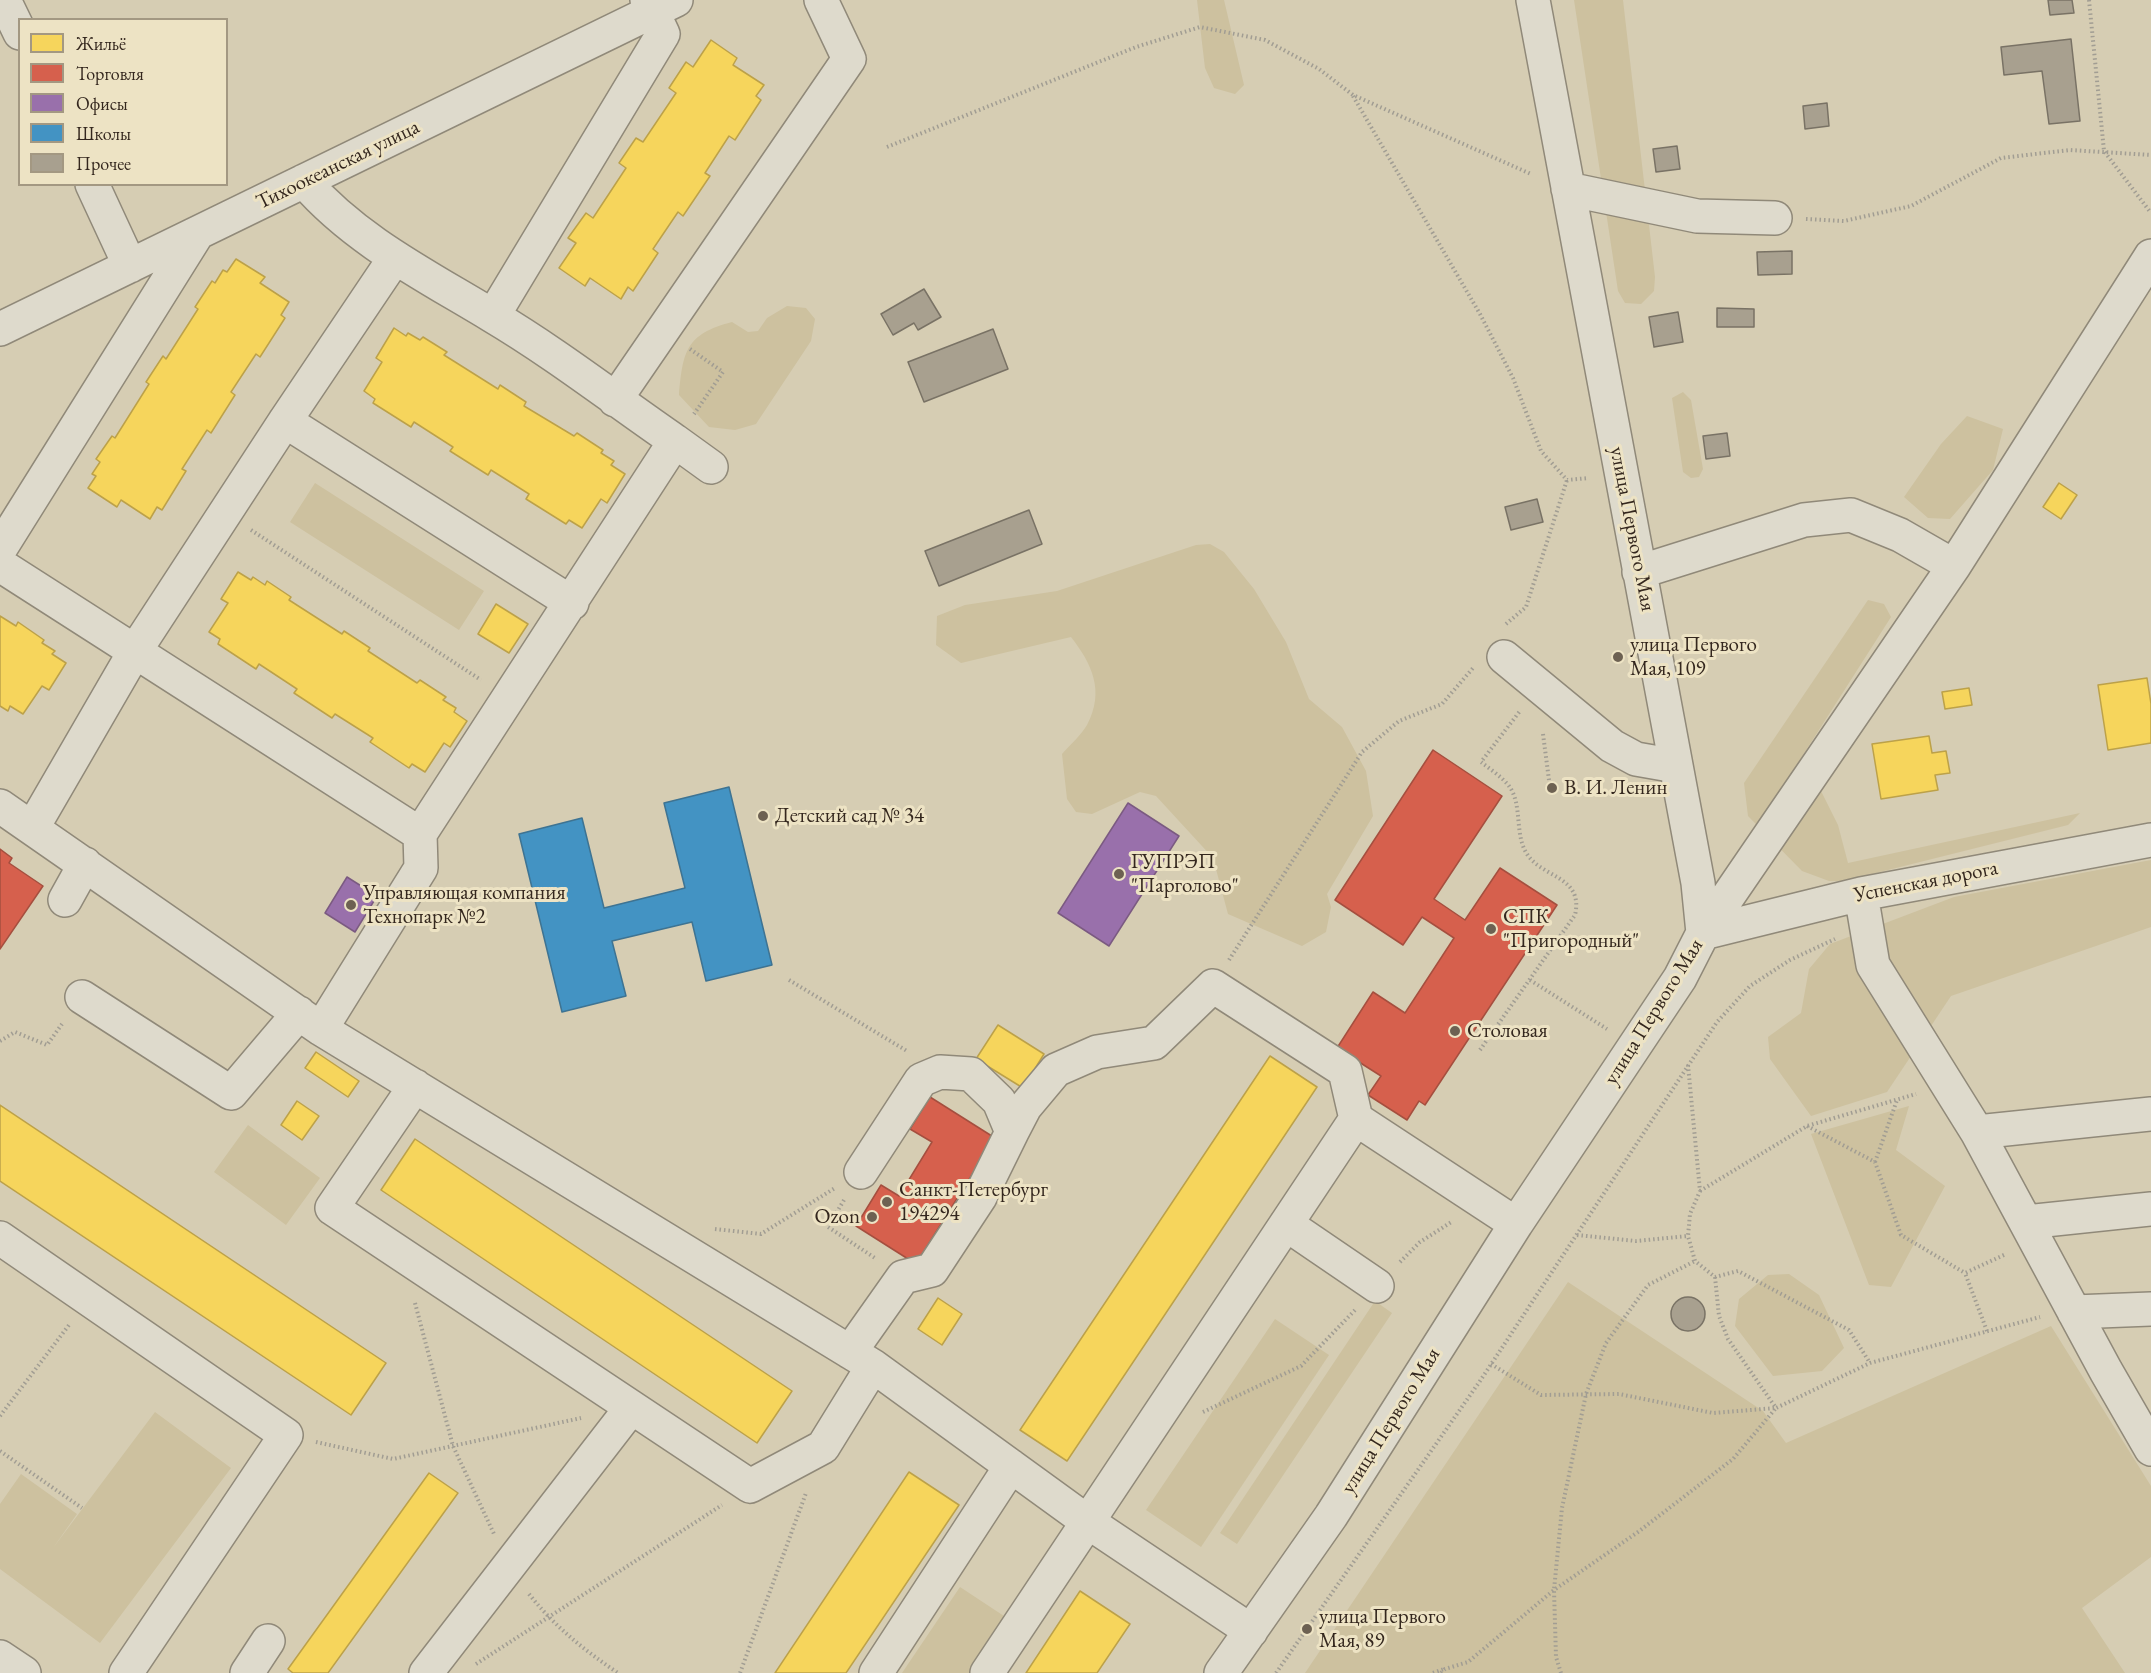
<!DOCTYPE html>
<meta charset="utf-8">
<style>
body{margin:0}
#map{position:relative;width:2151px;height:1673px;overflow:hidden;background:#d6cdb3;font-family:"EB Garamond",serif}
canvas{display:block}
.legend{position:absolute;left:18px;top:18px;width:210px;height:168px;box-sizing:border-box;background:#ede3c4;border:2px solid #a39882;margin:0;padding:8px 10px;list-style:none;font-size:18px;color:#34271e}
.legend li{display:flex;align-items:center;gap:12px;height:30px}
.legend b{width:30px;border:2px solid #a39882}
</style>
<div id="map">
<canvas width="2151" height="1673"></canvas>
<ul class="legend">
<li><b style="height:16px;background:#f6d55c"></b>Жильё</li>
<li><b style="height:16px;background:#d6604d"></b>Торговля</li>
<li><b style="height:16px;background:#9970ab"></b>Офисы</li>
<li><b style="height:16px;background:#4393c3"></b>Школы</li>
<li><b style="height:16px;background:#a8a08f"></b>Прочее</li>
</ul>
</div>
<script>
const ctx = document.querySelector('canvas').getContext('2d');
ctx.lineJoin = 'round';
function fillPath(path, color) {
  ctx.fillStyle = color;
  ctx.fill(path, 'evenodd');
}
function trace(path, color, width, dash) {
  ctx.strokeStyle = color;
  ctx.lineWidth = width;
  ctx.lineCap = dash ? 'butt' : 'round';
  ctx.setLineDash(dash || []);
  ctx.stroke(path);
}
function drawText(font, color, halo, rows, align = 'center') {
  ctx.font = font + ' "EB Garamond",serif';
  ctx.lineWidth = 6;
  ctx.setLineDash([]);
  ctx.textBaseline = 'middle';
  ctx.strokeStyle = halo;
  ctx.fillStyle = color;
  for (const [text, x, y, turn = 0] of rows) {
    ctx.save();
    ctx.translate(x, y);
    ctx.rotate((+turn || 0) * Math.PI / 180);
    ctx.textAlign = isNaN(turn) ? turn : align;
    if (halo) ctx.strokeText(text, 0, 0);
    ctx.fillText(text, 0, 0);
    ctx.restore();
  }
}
fillPath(new Path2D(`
 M 1197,0 L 1224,0 L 1244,85 L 1235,94 L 1214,88 L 1205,68 Z
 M 1574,0 L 1623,0 L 1655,277 L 1654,291 L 1641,304 L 1625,303 L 1618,291 Z
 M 787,306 L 806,308 L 815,319 L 811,341 L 756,424 L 735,430 L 709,427 L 679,395 C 683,351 686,334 732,322 L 748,332 L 758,331 L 767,318 Z
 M 1683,392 L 1691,400 L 1703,469 L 1699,477 L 1691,478 L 1683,472 L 1672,398 Z
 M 1967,416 L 2003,429 L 1993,470 L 1950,519 L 1928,518 L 1904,497 L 1941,444 Z
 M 315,483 L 484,591 L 459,630 L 290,522 Z
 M 1210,544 L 1224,552 L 1254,589 L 1286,642 L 1309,699 L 1342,727 L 1366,771 L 1373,816 L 1327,894 L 1331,907 L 1326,932 L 1302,946 L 1228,914 L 1213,858 L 1156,796 L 1140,792 L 1092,814 L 1076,812 L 1067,799 L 1062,754 C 1070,745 1081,735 1087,725 C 1105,691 1092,664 1071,637 L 961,663 L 936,645 L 937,616 L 965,605 L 1057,591 L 1196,545 Z
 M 1868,600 L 1884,604 L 1891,617 L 1803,755 L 1838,825 L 1848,863 L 2080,813 L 2068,825 L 1844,881 L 1829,881 L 1802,871 L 1748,816 L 1744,783 Z
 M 2151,860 L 2151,927 L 1951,996 L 1887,1092 L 1811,1116 L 1770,1059 L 1768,1037 L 1801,1013 L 1809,969 L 1830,944 L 1954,897 Z
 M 1909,1106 L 1896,1150 L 1945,1186 L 1891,1287 L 1869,1285 L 1811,1134 Z
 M 248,1125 L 320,1178 L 286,1225 L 214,1172 Z
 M 1789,1274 L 1819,1295 L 1844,1348 L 1822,1371 L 1773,1376 L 1735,1326 L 1739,1299 L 1768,1275 Z
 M 1568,1282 L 1763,1411 L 1786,1443 L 2051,1326 L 2151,1486 L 2151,1557 L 2082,1608 L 2125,1673 L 1305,1673 Z
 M 1375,1301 L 1392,1313 L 1237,1544 L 1220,1533 Z
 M 1275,1319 L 1329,1355 L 1201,1547 L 1146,1510 Z
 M 155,1412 L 231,1468 L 100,1643 L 0,1569 L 0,1504 L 21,1474 L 77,1514 L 53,1548 Z
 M 960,1587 L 1007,1618 L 970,1673 L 902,1673 Z`), '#cdc19f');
const homes = new Path2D(`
 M 711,40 L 737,58 L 733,65 L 764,85 L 756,96 L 761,100 L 735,140 L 729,136 L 705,173 L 710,176 L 683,216 L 678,212 L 653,249 L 658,253 L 633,291 L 628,287 L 621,299 L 590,278 L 585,286 L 559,268 L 576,243 L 568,238 L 586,213 L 593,218 L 626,168 L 619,163 L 636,138 L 643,142 L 676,93 L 669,88 L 686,62 L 693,67 Z
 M 236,259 L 265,277 L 260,283 L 289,302 L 281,315 L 285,318 L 260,357 L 256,354 L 231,392 L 235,395 L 211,433 L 207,430 L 182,469 L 186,471 L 162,510 L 157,507 L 150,519 L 121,500 L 117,507 L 88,488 L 96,476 L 92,474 L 100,462 L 96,459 L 112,436 L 115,438 L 149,384 L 146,382 L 163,356 L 166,359 L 198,309 L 195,307 L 212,281 L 215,283 L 223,270 L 227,272 Z
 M 394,328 L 406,336 L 408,333 L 420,340 L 423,337 L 447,352 L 444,355 L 498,389 L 500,385 L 526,402 L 524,406 L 574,436 L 577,433 L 603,450 L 601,453 L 614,461 L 611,465 L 625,474 L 607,503 L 601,499 L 582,528 L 569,520 L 566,524 L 526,499 L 529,494 L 491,470 L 488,475 L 450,451 L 453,447 L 414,422 L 411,427 L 373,403 L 375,399 L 364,391 L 382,362 L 376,358 Z
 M 2059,483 L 2077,495 L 2061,519 L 2043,507 Z
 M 238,572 L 251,580 L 253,577 L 265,585 L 267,581 L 291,597 L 289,600 L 342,634 L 344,631 L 370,648 L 368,651 L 417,683 L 420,680 L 446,697 L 443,700 L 456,708 L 454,712 L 467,721 L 450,747 L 444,743 L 425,772 L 412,764 L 409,768 L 370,742 L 373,738 L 335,714 L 332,718 L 294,693 L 297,689 L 259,664 L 256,669 L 218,644 L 220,639 L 209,632 L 228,603 L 221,599 Z
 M 496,604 L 528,624 L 509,653 L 478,634 Z
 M 0,616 L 16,626 L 18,622 L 44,640 L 42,643 L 55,651 L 52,654 L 66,663 L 49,690 L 42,686 L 23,714 L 10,706 L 8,711 L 0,706 Z
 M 2147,678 L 2151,704 L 2151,743 L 2108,750 L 2098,685 Z
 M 1969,688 L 1972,705 L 1945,709 L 1942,692 Z
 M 1929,736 L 1932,753 L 1946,751 L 1950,773 L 1935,775 L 1938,790 L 1881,799 L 1872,744 Z
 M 998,1025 L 1044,1054 L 1023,1088 L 976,1059 Z
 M 316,1052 L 359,1081 L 348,1097 L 305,1068 Z
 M 1270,1056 L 1317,1087 L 1067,1461 L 1020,1430 Z
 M 297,1101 L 319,1116 L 302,1140 L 281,1125 Z
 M 0,1105 L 386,1363 L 351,1415 L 0,1181 Z
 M 415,1139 L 792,1391 L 757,1443 L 381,1190 Z
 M 938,1298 L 962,1314 L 942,1345 L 918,1329 Z
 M 909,1472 L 959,1505 L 846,1673 L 775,1673 Z
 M 429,1473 L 458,1493 L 328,1673 L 293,1673 L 288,1669 Z
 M 1080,1591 L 1130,1624 L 1097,1673 L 1026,1673 Z`);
fillPath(homes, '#f6d55c');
trace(homes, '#bca149', 1.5);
const shops = new Path2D(`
 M 1433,750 L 1502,796 L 1434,899 L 1465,920 L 1500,868 L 1557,905 L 1425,1105 L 1419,1101 L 1407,1120 L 1368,1095 L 1381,1076 L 1337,1048 L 1373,992 L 1405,1013 L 1454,938 L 1422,917 L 1403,945 L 1335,900 Z
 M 0,849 L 12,858 L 9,863 L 43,886 L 0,949 Z
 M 930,1097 L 995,1138 L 916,1264 L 856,1226 L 881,1185 L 899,1196 L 932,1142 L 910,1129 Z`);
fillPath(shops, '#d6604d');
trace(shops, '#a54f3f', 1.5);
const offices = new Path2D(`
 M 1128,803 L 1179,836 L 1109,946 L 1058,913 Z
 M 347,877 L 377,896 L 355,932 L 325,913 Z`);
fillPath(offices, '#9970ab');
trace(offices, '#7b5a81', 1.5);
const schools = new Path2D(`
 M 729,787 L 772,965 L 706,981 L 692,922 L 612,941 L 626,996 L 562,1012 L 519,834 L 582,818 L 604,908 L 685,888 L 664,803 Z`);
fillPath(schools, '#4393c3');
trace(schools, '#3e7392', 1.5);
const building = new Path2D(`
 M 2048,0 L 2072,0 L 2074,13 L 2050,15 Z
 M 2071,39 L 2080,121 L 2049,124 L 2042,71 L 2004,75 L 2001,47 Z
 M 1827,103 L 1829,126 L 1805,129 L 1803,106 Z
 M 1677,146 L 1680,169 L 1656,172 L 1653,149 Z
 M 1792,251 L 1792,274 L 1758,275 L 1757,252 Z
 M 924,289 L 941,317 L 918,330 L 914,323 L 893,335 L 881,314 Z
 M 1717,308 L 1754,309 L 1754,327 L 1717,327 Z
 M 1678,312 L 1683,342 L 1654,347 L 1649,317 Z
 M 993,329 L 1008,369 L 924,402 L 908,362 Z
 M 1727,433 L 1730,456 L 1706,459 L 1703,436 Z
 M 1537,499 L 1543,522 L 1511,530 L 1505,507 Z
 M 1029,510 L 1042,544 L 939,586 L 925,551 Z
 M1671 1314a17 17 0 1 1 34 0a17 17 0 1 1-34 0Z`);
fillPath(building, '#a8a08f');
trace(building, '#797265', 1.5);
const minor = new Path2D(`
 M 4,0 L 20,33
 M 1533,0 L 1698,883 L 1703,933
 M 92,184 L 130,266
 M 1568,189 L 1697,216 L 1775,218
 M 493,316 L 663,34 L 647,0
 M 0,329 L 676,0
 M 615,400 L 849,59 L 821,0
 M 285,421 L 572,603
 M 675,441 L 711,467
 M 0,549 L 197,234
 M 0,565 L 420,834 L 675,441 C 614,399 555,353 491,315 C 425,275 355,240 304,181
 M 1639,572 L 1804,520 L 1851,515 L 1900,535 L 1954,566
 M 1504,657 L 1612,746 L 1636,759 L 1676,766
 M 0,806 L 321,1029 L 873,1366 L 1088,1522 L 1251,1631
 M 33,827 L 135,651 L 285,421 L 394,259
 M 1861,894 L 1873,965 L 1977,1132 L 2106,1371 L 2151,1449
 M 65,900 L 85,864
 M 1703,933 L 1861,894 L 2151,840
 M 82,997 L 231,1093 L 299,1013
 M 321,1029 L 421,868 L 420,834
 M 415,1086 L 332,1208 L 750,1486 L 823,1447 L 873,1366
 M 1012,1132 L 1025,1107 L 1056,1070 L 1097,1052 L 1154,1043 L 1213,986 L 1345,1071 L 1356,1119
 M 1977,1132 L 2151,1114
 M 2026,1222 L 2151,1209
 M 1286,1224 L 1377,1286
 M 0,1238 L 286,1435 L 126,1673
 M 2074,1312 L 2151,1309
 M 850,1352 L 903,1277 L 932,1270 L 980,1197 L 1012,1132 L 999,1101 L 971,1074 L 940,1072 L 921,1080 L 861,1172
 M 0,1657 L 24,1673
 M 247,1673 L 268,1641
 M 426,1673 L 631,1408
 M 876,1673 L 1011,1466
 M 987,1673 L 1356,1119 L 1516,1224
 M 1221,1673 L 1331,1516 L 1516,1224 L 1680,978 L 1703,933 L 1954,566 L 2151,256`);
trace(minor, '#908979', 36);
trace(new Path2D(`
 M 2089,0 L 2104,151 L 2151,213
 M 1353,96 L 1480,314 L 1513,378 L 1541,451 L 1567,480 L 1589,478
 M 887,147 L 1136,47 L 1200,27 L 1265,40 L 1319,69 L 1353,95 L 1531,174
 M 1806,219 L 1844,221 L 1911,206 L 2001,158 L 2070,150 L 2151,155
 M 690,349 L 723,372 L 694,414
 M 251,530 L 481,680
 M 1506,624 L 1526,607 L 1567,480
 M 1543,734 L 1549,780
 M 1229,960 L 1362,752 L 1399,721 L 1442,704 L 1473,668
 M 789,980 L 907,1051
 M 1530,980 L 1607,1029
 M 0,1041 L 15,1032 L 47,1045 L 62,1024
 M 1480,1050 L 1575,915 C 1584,876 1542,878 1527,854 C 1514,834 1523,805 1509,786 C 1502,777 1490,769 1481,762 L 1520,711
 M 1688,1065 L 1700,1191 L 1690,1214 L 1688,1236 L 1695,1261 L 1715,1277 L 1738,1271 L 1849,1330 L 1870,1363
 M 1807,1126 L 1875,1162 L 1901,1235 L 1965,1273
 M 1875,1162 L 1897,1100
 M 1700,1191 L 1807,1126 L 1916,1094
 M 844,1200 L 828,1227 L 875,1258
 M 715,1229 L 761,1234 L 835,1188
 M 1577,1235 L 1636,1241 L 1688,1236
 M 1400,1262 L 1420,1242 L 1453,1221
 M 1715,1277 L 1719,1316 L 1728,1339 L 1776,1408 L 1870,1363 L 2040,1317
 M 415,1303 L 453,1446 L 494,1534
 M 1987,1331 L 1965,1273 L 2006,1254
 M 1491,1364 L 1541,1395 L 1619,1394 L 1713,1413 L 1776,1408
 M 1203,1412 L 1301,1366 L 1356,1309
 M 0,1416 L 69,1325
 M 316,1442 L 393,1459 L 581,1418
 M 0,1451 L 82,1508
 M 529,1594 C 555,1627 584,1650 618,1673
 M 476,1664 L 722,1505
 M 740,1673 L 806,1493
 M 1276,1673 L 1480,1381 L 1717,1022 L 1750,986 L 1790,960 L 1835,939
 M 1433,1673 L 1444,1669
 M 1441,1673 L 1445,1669 L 1468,1662 L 1554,1590 L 1638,1532 L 1733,1459 L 1776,1408
 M 1561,1673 L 1556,1657 L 1554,1590 L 1562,1508 L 1586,1394 L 1606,1343 L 1648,1285 L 1695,1261`), '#a19d93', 4, [1.5, 3]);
trace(minor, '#dedacc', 33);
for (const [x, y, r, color] of [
 [1618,657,6,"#6d6152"],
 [1552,788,6,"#6d6152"],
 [763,816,6,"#6d6152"],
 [1119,874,6,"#6d6152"],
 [351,905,6,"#6d6152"],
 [1491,929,6,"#6d6152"],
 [1455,1031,6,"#6d6152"],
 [887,1202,6,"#6d6152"],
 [872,1217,6,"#6d6152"],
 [1307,1629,6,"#6d6152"]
]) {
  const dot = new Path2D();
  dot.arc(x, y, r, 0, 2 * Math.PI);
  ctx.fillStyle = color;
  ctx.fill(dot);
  trace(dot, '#ede3c4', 2);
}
drawText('21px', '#34271e', '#ede3c4', [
 ["Тихоокеанская улица",338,165,-26],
 ["улица Первого Мая",1632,529,79],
 ["Успенская дорога",1926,882,-11],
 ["улица Первого Мая",1654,1012,-58],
 ["улица Первого Мая",1391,1421,-58]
]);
drawText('21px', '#34271e', '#ede3c4', [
 ["улица Первого",1630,645],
 ["Мая, 109",1630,669],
 ["В. И. Ленин",1564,788],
 ["Детский сад № 34",775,816],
 ["ГУПРЭП",1131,862],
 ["\"Парголово\"",1131,886],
 ["Управляющая компания",363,893],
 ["Технопарк №2",363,917],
 ["СПК",1503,917],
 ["\"Пригородный\"",1503,941],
 ["Столовая",1467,1031],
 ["Санкт-Петербург",899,1190],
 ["194294",899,1214],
 ["Ozon",860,1217,"right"],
 ["улица Первого",1319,1617],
 ["Мая, 89",1319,1641]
], 'left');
</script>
